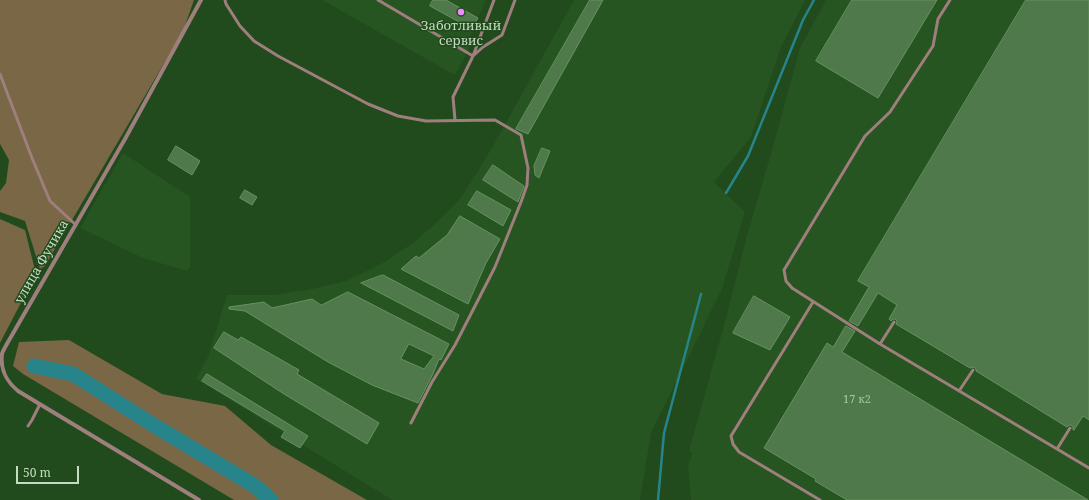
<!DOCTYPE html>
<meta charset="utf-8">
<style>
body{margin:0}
#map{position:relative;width:1089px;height:500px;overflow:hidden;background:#214a1d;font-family:"Noto Serif",serif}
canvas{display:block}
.scale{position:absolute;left:16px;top:466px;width:63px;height:18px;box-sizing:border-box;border:2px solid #c5dcc2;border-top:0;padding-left:5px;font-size:12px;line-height:14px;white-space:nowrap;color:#c5dcc2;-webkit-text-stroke:3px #214a1d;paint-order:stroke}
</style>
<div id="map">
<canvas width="1089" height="500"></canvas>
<div class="scale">50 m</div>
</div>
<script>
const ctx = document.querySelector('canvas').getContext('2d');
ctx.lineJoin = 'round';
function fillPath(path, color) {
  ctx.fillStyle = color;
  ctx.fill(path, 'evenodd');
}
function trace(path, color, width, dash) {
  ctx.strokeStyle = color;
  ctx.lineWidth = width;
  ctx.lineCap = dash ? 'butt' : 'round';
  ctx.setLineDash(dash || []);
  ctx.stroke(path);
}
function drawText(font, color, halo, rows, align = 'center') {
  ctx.font = font + ' "Noto Serif",serif';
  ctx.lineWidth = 3;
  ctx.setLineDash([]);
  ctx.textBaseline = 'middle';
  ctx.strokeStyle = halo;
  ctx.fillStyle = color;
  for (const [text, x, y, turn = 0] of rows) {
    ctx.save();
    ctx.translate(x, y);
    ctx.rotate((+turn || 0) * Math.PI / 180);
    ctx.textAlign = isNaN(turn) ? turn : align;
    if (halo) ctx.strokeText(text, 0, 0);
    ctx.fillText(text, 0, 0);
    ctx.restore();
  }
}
fillPath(new Path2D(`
 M 322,0 L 486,0 L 478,18 L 472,29 L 470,48 L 455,75 Z
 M 574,0 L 805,0 L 781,47 L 751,137 L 714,182 L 745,212 L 722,289 L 651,433 L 640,500 L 392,500 L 196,379 L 208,357 L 227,295 L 274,295 L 312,289 L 346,281 L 381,264 L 413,243 L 437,222 L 460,199 L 480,168 L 502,130 Z
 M 826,0 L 1089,0 L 1089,500 L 691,500 L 688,467 L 692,453 L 689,451 L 726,318 L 745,243 L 774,143 L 800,48 Z
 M 123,153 L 190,197 L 190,267 L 187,271 L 143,258 L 80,228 Z`), '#265521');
fillPath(new Path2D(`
 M 0,0 L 194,0 L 183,31 L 45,266 L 40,269 L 25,221 L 0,212 L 0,191 L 6,183 L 9,160 L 0,144 Z
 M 0,219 L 25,230 L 36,274 L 0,343 Z
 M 69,340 L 162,394 L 225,406 L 271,445 L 367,500 L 234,500 L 23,374 L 13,366 L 19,342 Z`), '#796746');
trace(new Path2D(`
 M 726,193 L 748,156 L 803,20 L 814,0
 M 658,500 L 664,433 L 701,294`), '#27848a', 2.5);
trace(new Path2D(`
 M 34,366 L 73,374 L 155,426 L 255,486 L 271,500`), '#27848a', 15);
const building = new Path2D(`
 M 433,0 L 446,0 L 478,18 L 472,29 L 430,6 Z
 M 590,0 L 603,0 L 528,134 L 516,129 Z
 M 852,0 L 937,0 L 878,98 L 816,61 Z
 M 1026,0 L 1089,0 L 1089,420 L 1083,416 L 1074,430 L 1073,430 L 1073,427 L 1071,425 L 1069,425 L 1067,427 L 976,371 L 976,369 L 974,367 L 970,368 L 896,324 L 897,321 L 895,319 L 893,319 L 891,321 L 889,319 L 897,305 L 878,293 L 858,326 L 849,321 L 869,287 L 858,281 Z
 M 176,146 L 200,161 L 192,175 L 168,160 Z
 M 542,148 L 550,151 L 539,178 L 535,175 L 534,166 Z
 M 493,165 L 524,186 L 518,202 L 483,180 Z
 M 245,190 L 257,197 L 252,205 L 240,198 Z
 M 477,191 L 511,210 L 503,226 L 468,205 Z
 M 460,216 L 500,239 L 486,263 L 468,304 L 401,269 L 416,256 L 419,258 L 447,235 Z
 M 383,275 L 459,315 L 453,331 L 361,283 Z
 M 348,292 L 449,344 L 441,360 L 439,359 L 433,374 L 418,403 L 372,385 L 328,362 L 245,311 L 229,309 L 229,307 L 264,302 L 272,308 L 312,299 L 321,305 ZM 409,344 L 434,356 L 424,369 L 401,359 Z
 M 754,296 L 790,317 L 770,350 L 733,333 Z
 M 846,326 L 855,331 L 842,352 L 1088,500 L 847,500 L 815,481 L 816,479 L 764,448 L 827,343 L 833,347 Z
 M 224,332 L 238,340 L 241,337 L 299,370 L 297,374 L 379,423 L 367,444 L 284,394 L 214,348 Z
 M 207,374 L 308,436 L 300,448 L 281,437 L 285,431 L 202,381 Z`);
fillPath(building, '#50794b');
trace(building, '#669261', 1);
trace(new Path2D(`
 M 225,0 L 226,4 L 240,26 L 254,41 L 278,56 L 368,104 L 398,116 L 426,121 L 495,120 L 521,135 L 528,168 L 527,185 L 521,202 L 495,267 L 455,345 L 432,382 L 411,423
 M 378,0 L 473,56 L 483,47 L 502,35 L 515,0
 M 950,0 L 938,19 L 933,46 L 890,112 L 865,136 L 784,270 L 786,281 L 792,288 L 880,344 L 1089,468
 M 0,74 L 32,158 L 50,201 L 76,225
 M 455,120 L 453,97 L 473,56 L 494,0
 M 813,302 L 731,436 L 733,444 L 739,452 L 820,500
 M 880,344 L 894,322
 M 959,391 L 973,370
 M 28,426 L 32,420 L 40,404
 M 1057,449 L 1070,428`), '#9e7f7d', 3);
trace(new Path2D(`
 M 199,500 L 18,391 C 6,381 0,370 2,354 C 3,350 6,346 8,342 L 125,139 L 201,0`), '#9e7f7d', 4);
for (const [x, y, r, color] of [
 [461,12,4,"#eb8cfb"]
]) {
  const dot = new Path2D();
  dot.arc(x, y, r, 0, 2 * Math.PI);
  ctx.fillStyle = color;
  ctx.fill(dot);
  trace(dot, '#214a1d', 1.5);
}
drawText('11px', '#a8c3a4', null, [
 ["17 к2",857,400]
]);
drawText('13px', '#c5dcc2', '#214a1d', [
 ["Заботливый",461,26],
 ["сервис",461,41]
]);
drawText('13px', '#c5dcc2', '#214a1d', [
 ["улица Фучика",42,262,-60]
]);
</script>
